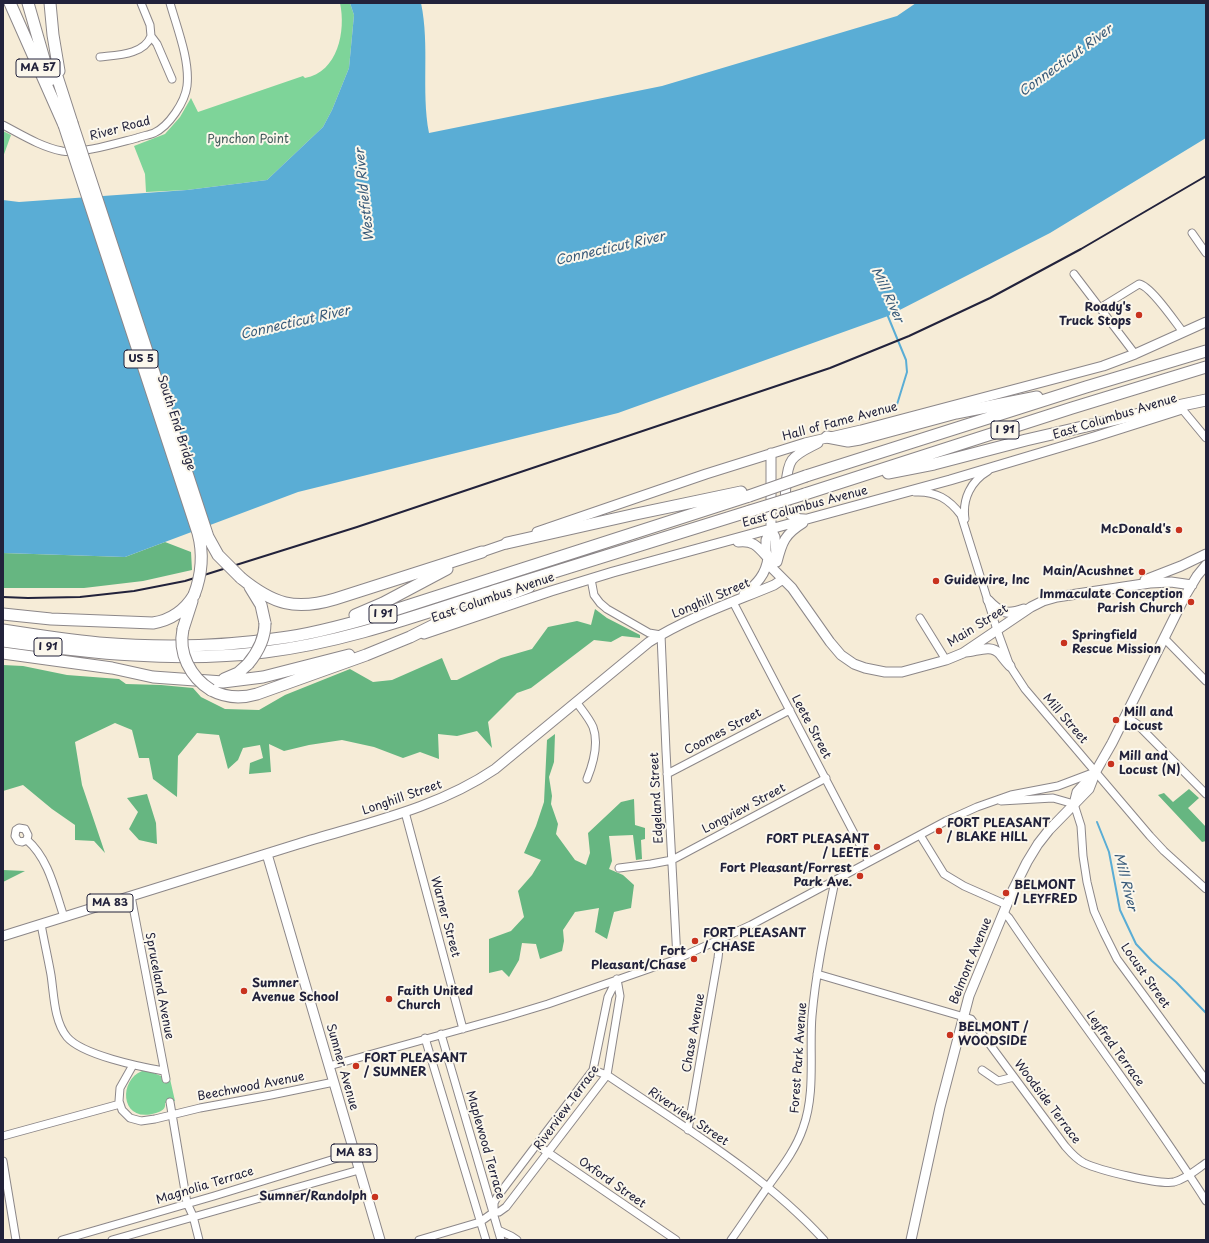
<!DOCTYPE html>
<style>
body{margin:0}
#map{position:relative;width:1209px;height:1243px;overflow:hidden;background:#f6ecd7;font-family:"Playpen Sans",sans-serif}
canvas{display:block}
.frame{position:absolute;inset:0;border:4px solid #22223b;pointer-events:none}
</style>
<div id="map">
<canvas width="1209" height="1243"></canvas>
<div class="frame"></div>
</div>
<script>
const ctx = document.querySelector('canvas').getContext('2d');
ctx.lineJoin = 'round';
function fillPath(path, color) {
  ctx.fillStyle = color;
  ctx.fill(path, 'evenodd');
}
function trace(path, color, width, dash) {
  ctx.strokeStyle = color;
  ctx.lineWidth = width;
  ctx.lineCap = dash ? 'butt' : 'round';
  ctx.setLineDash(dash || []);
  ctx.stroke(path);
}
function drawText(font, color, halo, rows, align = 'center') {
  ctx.font = font + ' "Playpen Sans",sans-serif';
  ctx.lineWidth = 4;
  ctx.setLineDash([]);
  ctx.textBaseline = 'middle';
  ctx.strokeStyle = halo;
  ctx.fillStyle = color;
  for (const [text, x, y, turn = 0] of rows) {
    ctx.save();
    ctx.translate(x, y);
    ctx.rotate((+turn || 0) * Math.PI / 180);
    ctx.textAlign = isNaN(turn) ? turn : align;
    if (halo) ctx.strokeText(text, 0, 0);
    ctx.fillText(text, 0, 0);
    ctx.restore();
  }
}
fillPath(new Path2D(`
 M 340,3 L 350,3 L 354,15 L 349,68 L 332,110 L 323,127 L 267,180 L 187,190 L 146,192 L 145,174 L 134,146 L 165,134 L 180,117 L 191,98 L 198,112 L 303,76 L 305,78 C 338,72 346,31 340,3 Z
 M 3,131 L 11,135 L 3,157 Z
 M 146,1070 L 161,1076 L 162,1080 L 170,1079 L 175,1101 L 165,1103 C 166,1109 162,1111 156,1113 C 118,1125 118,1075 146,1070 Z`), '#7ed499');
fillPath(new Path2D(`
 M 165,542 L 191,552 L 192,570 L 143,581 L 84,588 L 3,588 L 3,553 L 125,557 Z
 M 595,609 L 607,618 L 640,635 L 640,638 L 622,636 L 611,642 L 594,640 L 531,688 L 517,693 L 488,722 L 492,748 L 477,731 L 457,736 L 438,734 L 439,759 L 420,752 L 403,758 L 374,747 L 342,740 L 309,745 L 284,751 L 269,744 L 271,772 L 249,774 L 250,763 L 263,758 L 260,745 L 243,748 L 238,760 L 228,769 L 219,735 L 197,733 L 178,756 L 177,797 L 153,779 L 149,758 L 139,758 L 132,730 L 115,723 L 75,742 L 82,785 L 105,853 L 94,841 L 75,840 L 75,825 L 52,809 L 23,785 L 3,791 L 3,665 L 23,666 L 67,675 L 119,679 L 126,684 L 161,685 L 193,688 L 201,697 L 225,709 L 259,710 L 285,695 L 350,669 L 373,682 L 392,680 L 442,658 L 451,680 L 457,680 L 501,658 L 532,649 L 548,627 L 577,621 L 591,625 Z
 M 555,734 L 554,762 L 549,777 L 552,796 L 551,804 L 558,824 L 556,834 L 575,860 L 586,865 L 590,853 L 588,833 L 621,802 L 634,799 L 635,825 L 645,828 L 645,839 L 641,840 L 642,859 L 636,860 L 633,835 L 609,836 L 612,861 L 609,869 L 623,875 L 634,885 L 631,908 L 614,912 L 607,939 L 595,932 L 599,908 L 575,912 L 563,930 L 564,941 L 562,951 L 540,959 L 536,944 L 522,943 L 519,960 L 509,977 L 502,970 L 489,973 L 489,939 L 511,931 L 524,917 L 518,891 L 532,875 L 541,860 L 524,853 L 536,826 L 544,802 L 547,740 Z
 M 1189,789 L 1199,798 L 1188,808 L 1206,827 L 1206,841 L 1202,842 L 1158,795 L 1164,793 L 1173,802 Z
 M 147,794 L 156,823 L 157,844 L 139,840 L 129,829 L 138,812 L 127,798 Z
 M 3,870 L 25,871 L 3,882 Z`), '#66b681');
fillPath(new Path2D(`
 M 350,3 L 421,3 C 430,46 421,90 429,133 L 662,86 L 897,16 L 916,3 L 1206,3 L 1206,138 L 1050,233 L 888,316 L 618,413 L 298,492 L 125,557 L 3,553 L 3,200 L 19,202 L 187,190 L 267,180 L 323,127 L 332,110 L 349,68 L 354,15 Z`), '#5aadd5');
trace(new Path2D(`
 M 887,314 L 906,360 L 907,372 L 895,411
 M 1097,822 L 1109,852 L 1120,910 L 1136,944 L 1152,961 L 1176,982 L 1206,1013`), '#5aadd5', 2);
const minor = new Path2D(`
 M 141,3 L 150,25 L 151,36 L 157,44 L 172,79
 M 100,57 C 117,55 144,55 151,36
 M 3,125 C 22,135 41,147 62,151 C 82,154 117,143 137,138 C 142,136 149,135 154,133 C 169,126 185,102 187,86 C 190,60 177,28 170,3
 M 1192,233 L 1206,253
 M 1074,274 L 1135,354
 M 1100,308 L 1139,284 C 1151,286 1175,322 1183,332
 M 1182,409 L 1206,438
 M 915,492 C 936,491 949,499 961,515 L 997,630 L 1010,666 L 1025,689 L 1150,836 L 1164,851 L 1206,889
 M 965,519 C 962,499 971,481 988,471
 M 591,579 L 594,595 L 600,603 L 607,609 L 649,633 L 661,635 L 666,751 L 677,959
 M 733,602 L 869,862
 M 920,618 L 946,660
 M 1164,638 L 1206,681
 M 577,703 C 582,710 589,718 593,727 C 599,743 593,764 587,779
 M 1125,716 L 1137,724 L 1206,794
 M 667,774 L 790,710
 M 1001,801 L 1053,798 L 1074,804 L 1081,826 L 1083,856 L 1087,882 L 1094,911 L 1104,933 L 1117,959 L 1206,1080
 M 405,812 L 463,1029
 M 920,835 L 944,874 L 964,886 L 1007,905
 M 27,840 L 22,842 L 18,841 L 15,836 L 16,830 L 19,828 L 25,829 L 28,835 L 27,840 C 49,859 55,891 64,917
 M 619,868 L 651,864 L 672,860 L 826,778
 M 131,896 L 166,1079
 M 1004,913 L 1009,918 C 1073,1013 1144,1103 1206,1201
 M 41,924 C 44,941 48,958 51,975 C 54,995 54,1021 67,1037 C 82,1055 141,1067 164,1071
 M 817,974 L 971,1019 L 1065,1146 C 1071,1153 1076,1159 1084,1163 C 1099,1170 1158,1185 1174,1182 C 1186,1179 1196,1170 1206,1163
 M 441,1034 L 501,1240
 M 425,1038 L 486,1240
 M 133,1065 L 120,1088 L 119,1101 L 122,1110 L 130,1118 L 141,1121 L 155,1119 L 200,1108 L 271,1095 L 334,1082
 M 329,1066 L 505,1017 L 548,1004 L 677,959 L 751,925 L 946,821 L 977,807 L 1011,795 L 1058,786 L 1095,772
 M 593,1070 L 607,1075 C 682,1126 763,1173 824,1240
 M 982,1070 L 998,1081 L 1014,1077
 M 170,1102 L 187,1203 L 193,1216 L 199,1240
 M 688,1130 L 718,958 L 720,940
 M 3,1136 L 120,1104
 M 537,1145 L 676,1240
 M 3,1161 L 16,1240
 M 494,1212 L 499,1212 L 506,1207 L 607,1075 L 620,996 L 617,979
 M 494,1212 L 494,1203 L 497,1197 L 593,1070 L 608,997 L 617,979
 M 498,1230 L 511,1236 L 517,1240
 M 62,1240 L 214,1196 L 354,1153
 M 112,1240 L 359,1170
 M 419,1240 L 480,1222 L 494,1212
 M 731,1240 C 744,1222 756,1203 769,1185 C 782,1167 796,1149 803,1128 C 816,1092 809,1052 812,1016 C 816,970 826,925 835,881`);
const major = new Path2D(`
 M 771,453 L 771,529 L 766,540 L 766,551 L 768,558 L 772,568 L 792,588 L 830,642 L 841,655 L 854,664 L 865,668 L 885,672 L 902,672 L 946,660 L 963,653 L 1031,607 L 1043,601 L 1057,597 L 1150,583 L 1171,582 L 1192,585
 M 805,519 C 798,519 792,518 788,512 C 783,503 786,468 792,460 C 798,452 809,448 818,443
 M 771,529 L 775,537 L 776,557
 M 537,532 L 706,474 L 805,443 L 861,430 L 1103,366 L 1135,354 L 1206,322
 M 738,542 C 754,540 758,547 768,558 C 766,574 757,584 744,594
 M 482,552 L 514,541
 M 777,562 C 782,542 785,534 803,523
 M 1145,580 L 1181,566 L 1206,554
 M 988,600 C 1000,613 1007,615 1024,609
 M 424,634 L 551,591 L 613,572 L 950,480 L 1094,437 L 1182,409
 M 966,652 C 978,651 991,644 1000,654 C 1003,658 1006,662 1010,666
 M 1074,804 L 1077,792 L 1096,771 L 1112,743 L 1185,596 L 1197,576 L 1206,565
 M 267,854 L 380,1240
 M 3,936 C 102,906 200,875 298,844 C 366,823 436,809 495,769 L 649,642 C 689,617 731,603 774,585 L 783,579
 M 911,1240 L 940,1107 L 969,996 L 1012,892 L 1027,862 L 1038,844 L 1049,830 L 1089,789 L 1096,771`);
const highway = new Path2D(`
 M 10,3 L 64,125
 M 28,3 L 50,80
 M 50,3 L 53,35 L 59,71
 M 53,64 L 72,123
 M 827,437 L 848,441 L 860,439 L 956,413 L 1037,397
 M 888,473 L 934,464 L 1026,440 L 1130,416 L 1206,400
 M 806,476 L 1086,387 L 1206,351
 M 805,494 L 1072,408 L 1206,367
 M 507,543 L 636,514 L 741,492
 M 241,578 C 273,604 295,611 335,599 L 482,552
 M 250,587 L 261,605 L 265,623
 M 3,614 L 51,619 L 153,623 C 171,620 185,610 194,595
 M 355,615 L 383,603 L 447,569
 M 183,629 L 192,601
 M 3,630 C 35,635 67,640 99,643 C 159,648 222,647 281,638 C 313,634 345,625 376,616 L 749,496
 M 3,641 C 90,653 177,663 265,652 C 347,642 424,613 503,588 C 585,562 668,537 750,511
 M 3,653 L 112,668 L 153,677 L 223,682 L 263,677 L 349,655
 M 224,679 L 238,673 L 248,664
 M 211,690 C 226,698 240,699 257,694 L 366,655 L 410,637 L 438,623 L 529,587`);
trace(minor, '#8c8789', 9);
trace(major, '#8c8789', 11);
trace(highway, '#8c8789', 13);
trace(minor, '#fff', 7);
trace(major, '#fff', 9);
trace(highway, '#fff', 11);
trace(new Path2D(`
 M 3,597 L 28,598 L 80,597 L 134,591 L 185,581 L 357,527 L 830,368 L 909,336 L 990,298 L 1081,249 L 1206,176`), '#22223b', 2);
const highwayBridge = new Path2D(`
 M 72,123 L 208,537 L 218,555 L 241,578
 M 64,125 L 198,533 C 204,555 202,574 194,595
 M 749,496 L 806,476
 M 750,511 L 805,494
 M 183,629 C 178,653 190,677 211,690
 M 248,664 C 258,652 265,639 265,623`);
trace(highwayBridge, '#8c8789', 13, []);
trace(highwayBridge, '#fff', 11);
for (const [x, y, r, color] of [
 [1139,315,4,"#c8321e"],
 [1179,530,4,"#c8321e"],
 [1142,572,4,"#c8321e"],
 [936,581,4,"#c8321e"],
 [1191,602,4,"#c8321e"],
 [1064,643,4,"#c8321e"],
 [1116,720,4,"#c8321e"],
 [1111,764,4,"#c8321e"],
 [939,831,4,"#c8321e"],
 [877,847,4,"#c8321e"],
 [860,876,4,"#c8321e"],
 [1006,893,4,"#c8321e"],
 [695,941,4,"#c8321e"],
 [694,959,4,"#c8321e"],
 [244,991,4,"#c8321e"],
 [389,999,4,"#c8321e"],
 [950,1035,4,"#c8321e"],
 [356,1066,4,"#c8321e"],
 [375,1197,4,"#c8321e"]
]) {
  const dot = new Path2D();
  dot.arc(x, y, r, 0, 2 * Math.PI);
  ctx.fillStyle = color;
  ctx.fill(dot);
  trace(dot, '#fbf7ec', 1.5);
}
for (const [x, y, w] of [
 [38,68,44],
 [141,359,34],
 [1005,430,28],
 [383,614,28],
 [48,647,28],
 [110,903,46],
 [354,1153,46]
]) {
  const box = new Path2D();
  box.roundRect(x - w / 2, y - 9, w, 18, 3);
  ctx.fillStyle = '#fbf7ec';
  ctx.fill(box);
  trace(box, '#22223b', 1);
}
drawText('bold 11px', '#22223b', null, [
 ["MA 57",38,68],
 ["US 5",141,359],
 ["I 91",1005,430],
 ["I 91",383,614],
 ["I 91",48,647],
 ["MA 83",110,903],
 ["MA 83",354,1153]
]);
drawText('12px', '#22223b', '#fbf7ec', [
 ["River Road",120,129,-15],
 ["East Columbus Avenue",1115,417,-17],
 ["Hall of Fame Avenue",840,422,-15],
 ["South End Bridge",176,423,72],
 ["East Columbus Avenue",805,507,-15],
 ["East Columbus Avenue",493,598,-19],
 ["Longhill Street",711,599,-23],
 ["Main Street",978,626,-32],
 ["Mill Street",1065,719,49],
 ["Leete Street",811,727,62],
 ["Coomes Street",723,732,-28],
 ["Longhill Street",402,798,-19],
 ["Edgeland Street",657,798,-93],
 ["Longview Street",744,809,-28],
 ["Warner Street",445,917,75],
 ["Belmont Avenue",971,961,-68],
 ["Locust Street",1145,976,55],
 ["Spruceland Avenue",159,986,79],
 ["Chase Avenue",694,1033,-80],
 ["Leyfred Terrace",1115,1049,54],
 ["Forest Park Avenue",799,1058,-86],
 ["Sumner Avenue",342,1067,74],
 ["Beechwood Avenue",251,1087,-11],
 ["Woodside Terrace",1047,1102,53],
 ["Riverview Terrace",567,1108,-54],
 ["Riverview Street",688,1117,34],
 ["Maplewood Terrace",485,1145,74],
 ["Oxford Street",612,1183,35],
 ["Magnolia Terrace",205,1186,-17]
]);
drawText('12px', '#3e5757', '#fbf7ec', [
 ["Pynchon Point",248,140]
]);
drawText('bold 12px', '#22223b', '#fbf7ec', [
 ["Roady's",1131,308,"right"],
 ["Truck Stops",1131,322,"right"],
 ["McDonald's",1171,530,"right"],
 ["Main/Acushnet",1134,572,"right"],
 ["Guidewire, Inc",944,581],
 ["Immaculate Conception",1183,595,"right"],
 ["Parish Church",1183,609,"right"],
 ["Springfield",1072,636],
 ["Rescue Mission",1072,650],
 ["Mill and",1124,713],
 ["Locust",1124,727],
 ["Mill and",1119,757],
 ["Locust (N)",1119,771],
 ["FORT PLEASANT",947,824],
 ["/ BLAKE HILL",947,838],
 ["FORT PLEASANT",869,840,"right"],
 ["/ LEETE",869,854,"right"],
 ["Fort Pleasant/Forrest",852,869,"right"],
 ["Park Ave.",852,883,"right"],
 ["BELMONT",1014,886],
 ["/ LEYFRED",1014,900],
 ["FORT PLEASANT",703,934],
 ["/ CHASE",703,948],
 ["Fort",686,952,"right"],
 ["Pleasant/Chase",686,966,"right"],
 ["Sumner",252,984],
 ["Avenue School",252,998],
 ["Faith United",397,992],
 ["Church",397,1006],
 ["BELMONT /",958,1028],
 ["WOODSIDE",958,1042],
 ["FORT PLEASANT",364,1059],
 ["/ SUMNER",364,1073],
 ["Sumner/Randolph",367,1197,"right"]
], 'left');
drawText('italic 13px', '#385a79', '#fbf7ec', [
 ["Connecticut River",1066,61,-36],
 ["Westfield River",365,195,-96],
 ["Connecticut River",610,249,-13],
 ["Mill River",887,295,65],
 ["Connecticut River",295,323,-13],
 ["Mill River",1125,882,76]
]);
</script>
